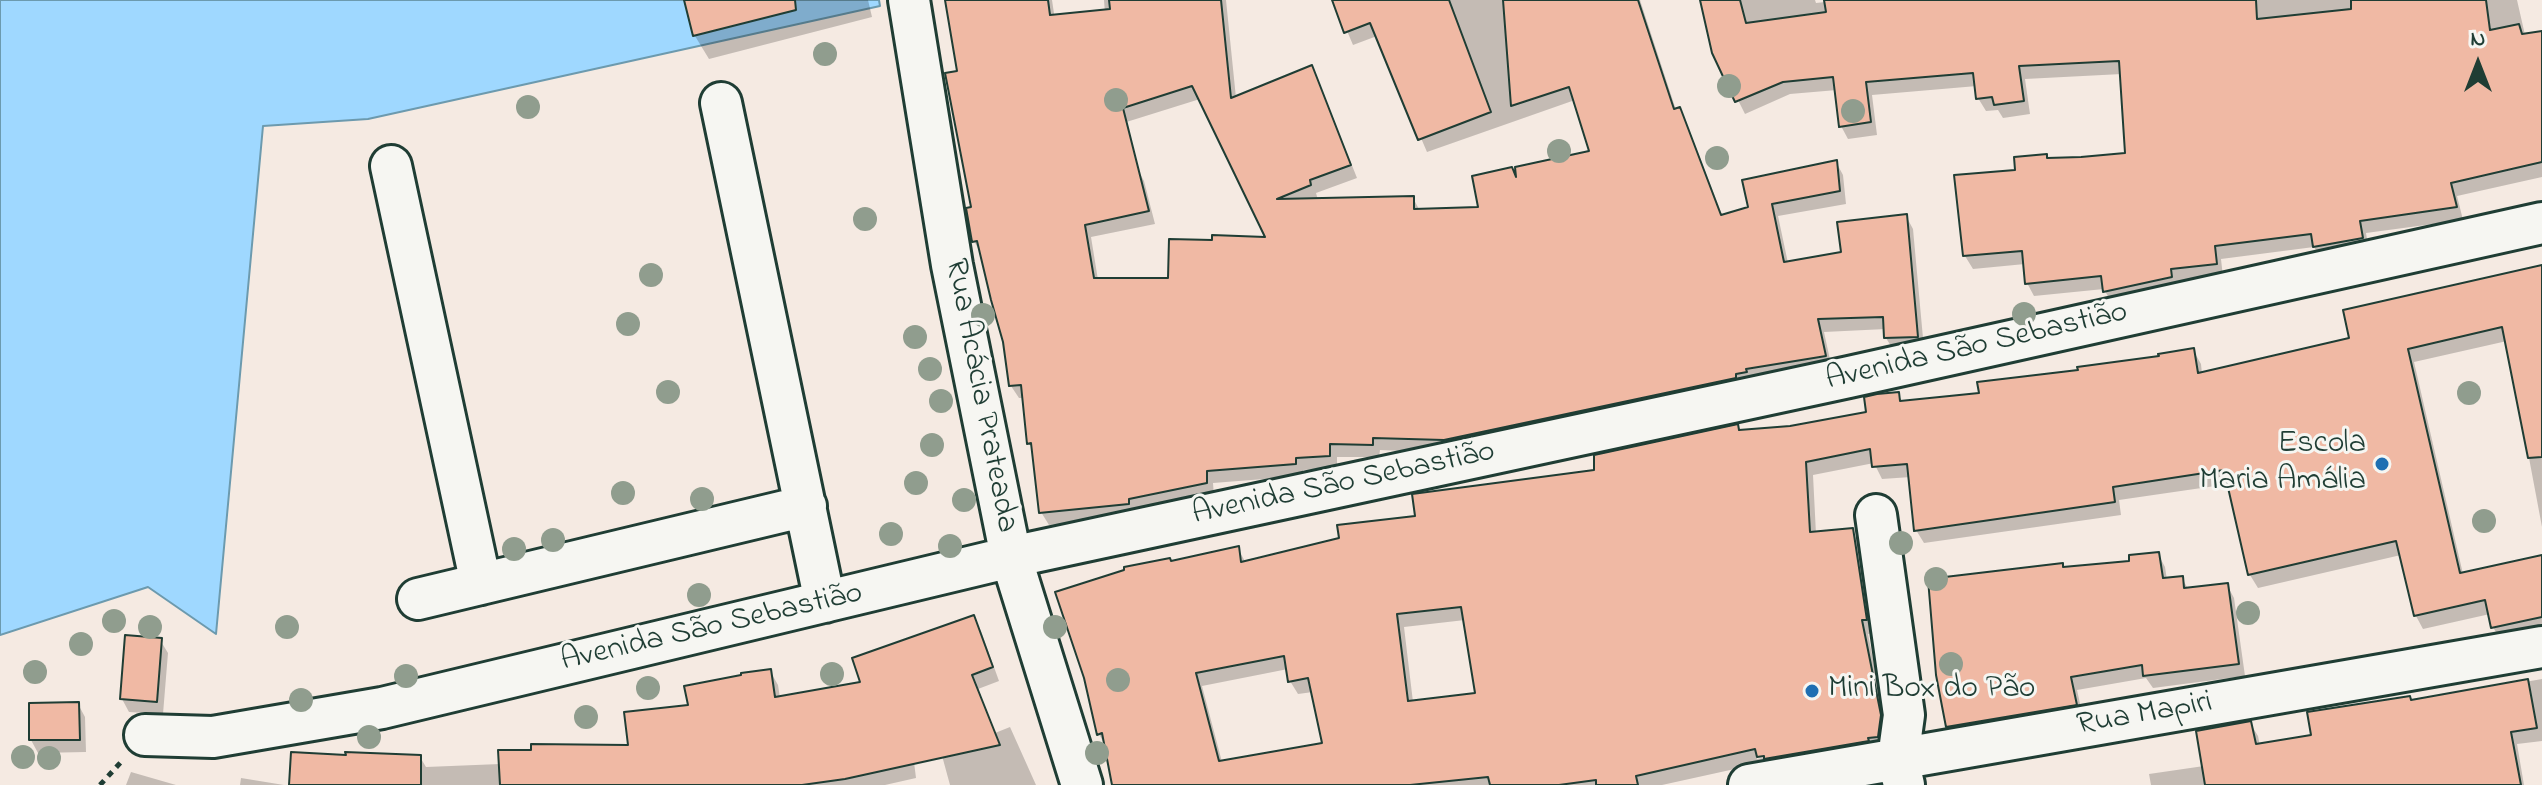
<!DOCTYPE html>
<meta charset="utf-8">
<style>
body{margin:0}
#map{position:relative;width:2542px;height:785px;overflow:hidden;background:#f5eae2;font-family:"Indie Flower",sans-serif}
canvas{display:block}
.north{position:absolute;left:2438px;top:24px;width:80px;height:80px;-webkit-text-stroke:6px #f6f6f2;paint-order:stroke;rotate:0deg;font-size:22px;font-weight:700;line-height:32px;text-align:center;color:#1f3d34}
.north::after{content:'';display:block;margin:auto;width:28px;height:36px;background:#1f3d34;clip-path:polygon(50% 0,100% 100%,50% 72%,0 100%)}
</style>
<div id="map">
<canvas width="2542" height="785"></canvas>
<div class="north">N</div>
</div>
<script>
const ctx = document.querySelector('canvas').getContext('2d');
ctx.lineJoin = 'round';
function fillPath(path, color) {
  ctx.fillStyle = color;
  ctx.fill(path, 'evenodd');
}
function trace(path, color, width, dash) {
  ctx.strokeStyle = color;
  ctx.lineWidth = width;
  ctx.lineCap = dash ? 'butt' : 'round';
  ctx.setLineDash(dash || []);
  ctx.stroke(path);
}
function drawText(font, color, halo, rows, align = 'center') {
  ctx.font = font + ' "Indie Flower",sans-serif';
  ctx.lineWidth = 6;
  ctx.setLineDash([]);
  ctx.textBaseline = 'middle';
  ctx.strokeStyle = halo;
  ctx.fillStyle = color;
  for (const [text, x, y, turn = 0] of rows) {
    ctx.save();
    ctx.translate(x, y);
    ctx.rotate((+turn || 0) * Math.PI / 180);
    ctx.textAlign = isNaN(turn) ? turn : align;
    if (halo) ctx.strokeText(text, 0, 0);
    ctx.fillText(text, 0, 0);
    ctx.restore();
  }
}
const water = new Path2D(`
 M 0,0 L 879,0 L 880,6 L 368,119 L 263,126 L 216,634 L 148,587 L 0,635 Z`);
fillPath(water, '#9fd8ff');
trace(water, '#6c9aae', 2);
fillPath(new Path2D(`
 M 686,0 L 868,0 L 872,17 L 709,59 L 695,36 Z
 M 947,0 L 1052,0 L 1078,175 L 1137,168 L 1144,181 L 1155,224 L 1091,237 L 1098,280 L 1170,280 L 1268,239 L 1200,99 L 1120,124 L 1112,112 L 1104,0 L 1226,0 L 1236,98 L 1311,67 L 1318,80 L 1357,178 L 1316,193 L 1318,200 L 1413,198 L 1420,211 L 1480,209 L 1475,177 L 1591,152 L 1575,100 L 1427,152 L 1377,36 L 1353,45 L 1334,0 L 1640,0 L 1676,110 L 1679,109 L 1686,122 L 1723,217 L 1751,208 L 1836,162 L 1843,175 L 1846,204 L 1778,216 L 1788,263 L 1843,254 L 1906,216 L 1913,229 L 1924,349 L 1894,351 L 1886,338 L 1886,329 L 1824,332 L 1832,369 L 1452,453 L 1380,450 L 1379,457 L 1337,457 L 1337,468 L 1303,470 L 1303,476 L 1213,483 L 1214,496 L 1135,517 L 1049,525 L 1041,512 L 1034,451 L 1029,443 L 1024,398 L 1019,398 L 1011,386 L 1005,341 L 981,254 L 974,241 L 973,209 L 959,73 Z
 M 1702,0 L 1815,0 L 1816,3 L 1844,0 L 2517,0 L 2525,35 L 2542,33 L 2542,177 L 2457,196 L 2463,220 L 2366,233 L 2369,251 L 2322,260 L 2314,247 L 2221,259 L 2223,277 L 2177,282 L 2178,290 L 2112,304 L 2104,289 L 2034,296 L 2027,283 L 2025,264 L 1973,269 L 1965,256 L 2018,171 L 2046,156 L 2048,160 L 2127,154 L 2122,74 L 2025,79 L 2030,114 L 2003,118 L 1998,110 L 1986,111 L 1978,98 L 1977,86 L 1872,95 L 1877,135 L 1848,139 L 1841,126 L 1837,90 L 1790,94 L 1745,114 L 1714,52 Z
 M 2542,267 L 2542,527 L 2507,341 L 2414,362 L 2463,574 L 2542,557 L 2542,632 L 2501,641 L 2493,627 L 2490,614 L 2423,629 L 2416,616 L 2401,555 L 2258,588 L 2250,575 L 2229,484 L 2119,500 L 2121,515 L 1924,543 L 1916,530 L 1911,477 L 1882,479 L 1874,463 L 1813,475 L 1816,534 L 1852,530 L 1859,544 L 1874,633 L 1868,634 L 1887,730 L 1885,750 L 1762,763 L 1662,785 L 1114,785 L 1107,749 L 1099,734 L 1171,563 L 1238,549 L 1246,563 L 1596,472 L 1737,427 L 1741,432 L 1790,428 L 1868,414 L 1898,394 L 1903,403 L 1981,395 L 2080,372 L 2193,350 L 2201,364 L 2202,374 L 2352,340 ZM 1465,620 L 1477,695 L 1413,702 L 1404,627 ZM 1288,669 L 1290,681 L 1298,694 L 1313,692 L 1325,744 L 1222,762 L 1202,686 ZM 1836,746 L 1757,759 L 1757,755 Z
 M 2158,554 L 2165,567 L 2167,580 L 2182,578 L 2188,589 L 2227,585 L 2234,598 L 2245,676 L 2153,688 L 2146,678 L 2077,690 L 2083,717 L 1956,740 L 1948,727 L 2064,568 L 2132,563 Z
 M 973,618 L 981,631 L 999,681 L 978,689 L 995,733 L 1010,727 L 1036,785 L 950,785 L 938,741 L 912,746 L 916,778 L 885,785 L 291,785 L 420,757 L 426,767 L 500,764 L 630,747 L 690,707 L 770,671 L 778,685 L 780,698 L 863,683 Z
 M 160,640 L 168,653 L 163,714 L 129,712 L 122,699 Z
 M 2542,679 L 2542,741 L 2517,744 L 2524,785 L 2151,785 L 2149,774 L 2204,766 L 2250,723 L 2258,736 L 2260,746 L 2314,737 L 2411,702 Z
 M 78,704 L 85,717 L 86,752 L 38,753 L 31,740 Z
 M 131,772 L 176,785 L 126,785 Z
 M 241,778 L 284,785 L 240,785 Z`), '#0003');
const building = new Path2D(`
 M 684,0 L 795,0 L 796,10 L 693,36 Z
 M 945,0 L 1048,0 L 1050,15 L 1110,9 L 1109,0 L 1221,0 L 1231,98 L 1312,65 L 1351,165 L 1310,180 L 1311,185 L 1277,199 L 1414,196 L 1414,209 L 1478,207 L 1472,176 L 1512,167 L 1516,177 L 1515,167 L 1589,151 L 1569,87 L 1511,106 L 1503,0 L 1638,0 L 1674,109 L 1680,107 L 1721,215 L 1748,207 L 1742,180 L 1837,160 L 1840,191 L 1772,204 L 1784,262 L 1841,252 L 1837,222 L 1907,214 L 1918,337 L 1884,338 L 1883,317 L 1818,319 L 1826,356 L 1746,369 L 1747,372 L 1736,374 L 1736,378 L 1444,440 L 1373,438 L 1373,445 L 1330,444 L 1330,456 L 1296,458 L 1296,464 L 1207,471 L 1207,483 L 1129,499 L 1129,504 L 1039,513 L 1031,443 L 1027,444 L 1021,385 L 1009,386 L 1003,342 L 991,300 L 977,241 L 972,242 L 966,208 L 971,207 L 945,73 L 957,71 ZM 1192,86 L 1265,237 L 1212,235 L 1212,240 L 1169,239 L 1168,278 L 1094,278 L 1085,225 L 1149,211 L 1123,108 Z
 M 1332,0 L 1449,0 L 1491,112 L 1418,140 L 1370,23 L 1344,33 Z
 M 1700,0 L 1740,0 L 1746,23 L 1826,12 L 1824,0 L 2256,0 L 2257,19 L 2351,9 L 2351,0 L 2486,0 L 2490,30 L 2519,24 L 2522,34 L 2542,31 L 2542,162 L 2451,183 L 2457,207 L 2360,221 L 2363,238 L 2313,247 L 2311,234 L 2215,246 L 2217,264 L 2171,269 L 2172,277 L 2103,292 L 2101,276 L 2025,284 L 2022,251 L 1963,256 L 1954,175 L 2015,170 L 2014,157 L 2047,154 L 2047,158 L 2081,157 L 2125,153 L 2119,61 L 2019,66 L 2024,101 L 1994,105 L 1992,97 L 1976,99 L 1973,73 L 1866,82 L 1871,122 L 1839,127 L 1833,77 L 1783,82 L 1735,102 L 1712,53 Z
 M 2542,265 L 2542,457 L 2528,458 L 2502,327 L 2408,349 L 2460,573 L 2542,555 L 2542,617 L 2491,628 L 2485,600 L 2414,616 L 2396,541 L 2248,575 L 2224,470 L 2113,487 L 2115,502 L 1914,531 L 1907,464 L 1872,467 L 1870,449 L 1806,462 L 1810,532 L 1853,528 L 1867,620 L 1862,620 L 1881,715 L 1878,737 L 1868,738 L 1869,741 L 1764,759 L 1764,756 L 1757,757 L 1755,749 L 1636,776 L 1638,785 L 1596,785 L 1596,780 L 1559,785 L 1490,785 L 1488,777 L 1410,785 L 1112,785 L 1102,733 L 1097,735 L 1084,678 L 1055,592 L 1124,570 L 1124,567 L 1170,558 L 1171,561 L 1239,546 L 1241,562 L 1339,538 L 1337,525 L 1415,516 L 1412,494 L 1594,470 L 1594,455 L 1738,424 L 1739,430 L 1790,426 L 1866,412 L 1864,397 L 1877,394 L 1899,392 L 1900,401 L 1979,393 L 1977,382 L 2078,370 L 2077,367 L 2159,356 L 2158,354 L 2194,348 L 2198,373 L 2349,338 L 2343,310 ZM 1461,607 L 1475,693 L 1408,701 L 1397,614 ZM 1284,656 L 1288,682 L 1308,678 L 1322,743 L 1219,761 L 1196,673 Z
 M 2159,552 L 2163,578 L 2183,576 L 2184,588 L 2228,583 L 2239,664 L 2143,676 L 2142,665 L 2071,677 L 2077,705 L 1946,727 L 1936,675 L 1928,579 L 2063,563 L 2063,567 L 2129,561 L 2129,555 Z
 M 974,615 L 993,667 L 972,675 L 1000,745 L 845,779 L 802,785 L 500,785 L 498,750 L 531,750 L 531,744 L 628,745 L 624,712 L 688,705 L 684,686 L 741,675 L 741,673 L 771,669 L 775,697 L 860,682 L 852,658 Z
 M 125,635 L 162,638 L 157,702 L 120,699 Z
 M 2528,679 L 2537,728 L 2511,732 L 2521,785 L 2205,785 L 2196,731 L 2251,721 L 2256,744 L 2311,735 L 2307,712 L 2410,696 L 2411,700 Z
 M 79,702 L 80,740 L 29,740 L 29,703 Z
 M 291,752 L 346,755 L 345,752 L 421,755 L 421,785 L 289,785 Z`);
fillPath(building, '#f0b9a4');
trace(building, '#1f3d34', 2);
const minor = new Path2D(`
 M 909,0 L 952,265 L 1011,557 L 1082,785
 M 721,103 L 825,602
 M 391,166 L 481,584
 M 1876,515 L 1904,715 L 1898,759 L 1904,785
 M 418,599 L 806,506
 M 145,735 L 213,737 L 382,708 L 1011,557 L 1849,377 L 2542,223
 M 1749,785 L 2542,647`);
trace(minor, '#1f3d34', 46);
trace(new Path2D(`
 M 100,785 L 121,762`), '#1f3d34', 5, [6, 6]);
trace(minor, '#f6f6f2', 40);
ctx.fillStyle = '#909d8e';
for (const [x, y] of [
 [825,54],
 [1729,86],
 [1116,100],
 [528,107],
 [1853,111],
 [1559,151],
 [1717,158],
 [865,219],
 [651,275],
 [2024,314],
 [983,315],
 [628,324],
 [915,337],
 [930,369],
 [668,392],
 [2469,393],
 [941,401],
 [932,445],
 [916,483],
 [623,493],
 [702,499],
 [964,500],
 [2484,521],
 [891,534],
 [553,540],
 [1901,543],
 [950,546],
 [514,549],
 [1936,579],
 [699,595],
 [2248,613],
 [114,621],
 [150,627],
 [287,627],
 [1055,627],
 [81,644],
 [1951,664],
 [35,672],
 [832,674],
 [406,676],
 [1118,680],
 [648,688],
 [301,700],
 [586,717],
 [369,737],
 [1097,753],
 [23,757],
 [49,758]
]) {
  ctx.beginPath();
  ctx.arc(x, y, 12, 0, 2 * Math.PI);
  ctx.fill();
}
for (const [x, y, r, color] of [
 [2382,464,8,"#1f6fb2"],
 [1812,691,8,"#1f6fb2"]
]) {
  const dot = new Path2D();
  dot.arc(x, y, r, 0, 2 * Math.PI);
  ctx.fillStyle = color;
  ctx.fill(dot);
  trace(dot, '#f6f6f2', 3);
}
drawText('32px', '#1f3d34', '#f6f6f2', [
 ["Avenida São Sebastião",1977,348,-13],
 ["Rua Acácia Prateada",979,396,79],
 ["Avenida São Sebastião",1344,485,-12],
 ["Avenida São Sebastião",712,629,-13],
 ["Rua Mapiri",2145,716,-10]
]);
drawText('32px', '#1f3d34', '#f6f6f2', [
 ["Escola",2366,446],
 ["Maria Amália",2366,483],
 ["Mini Box do Pão",1828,691,"left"]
], 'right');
</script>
